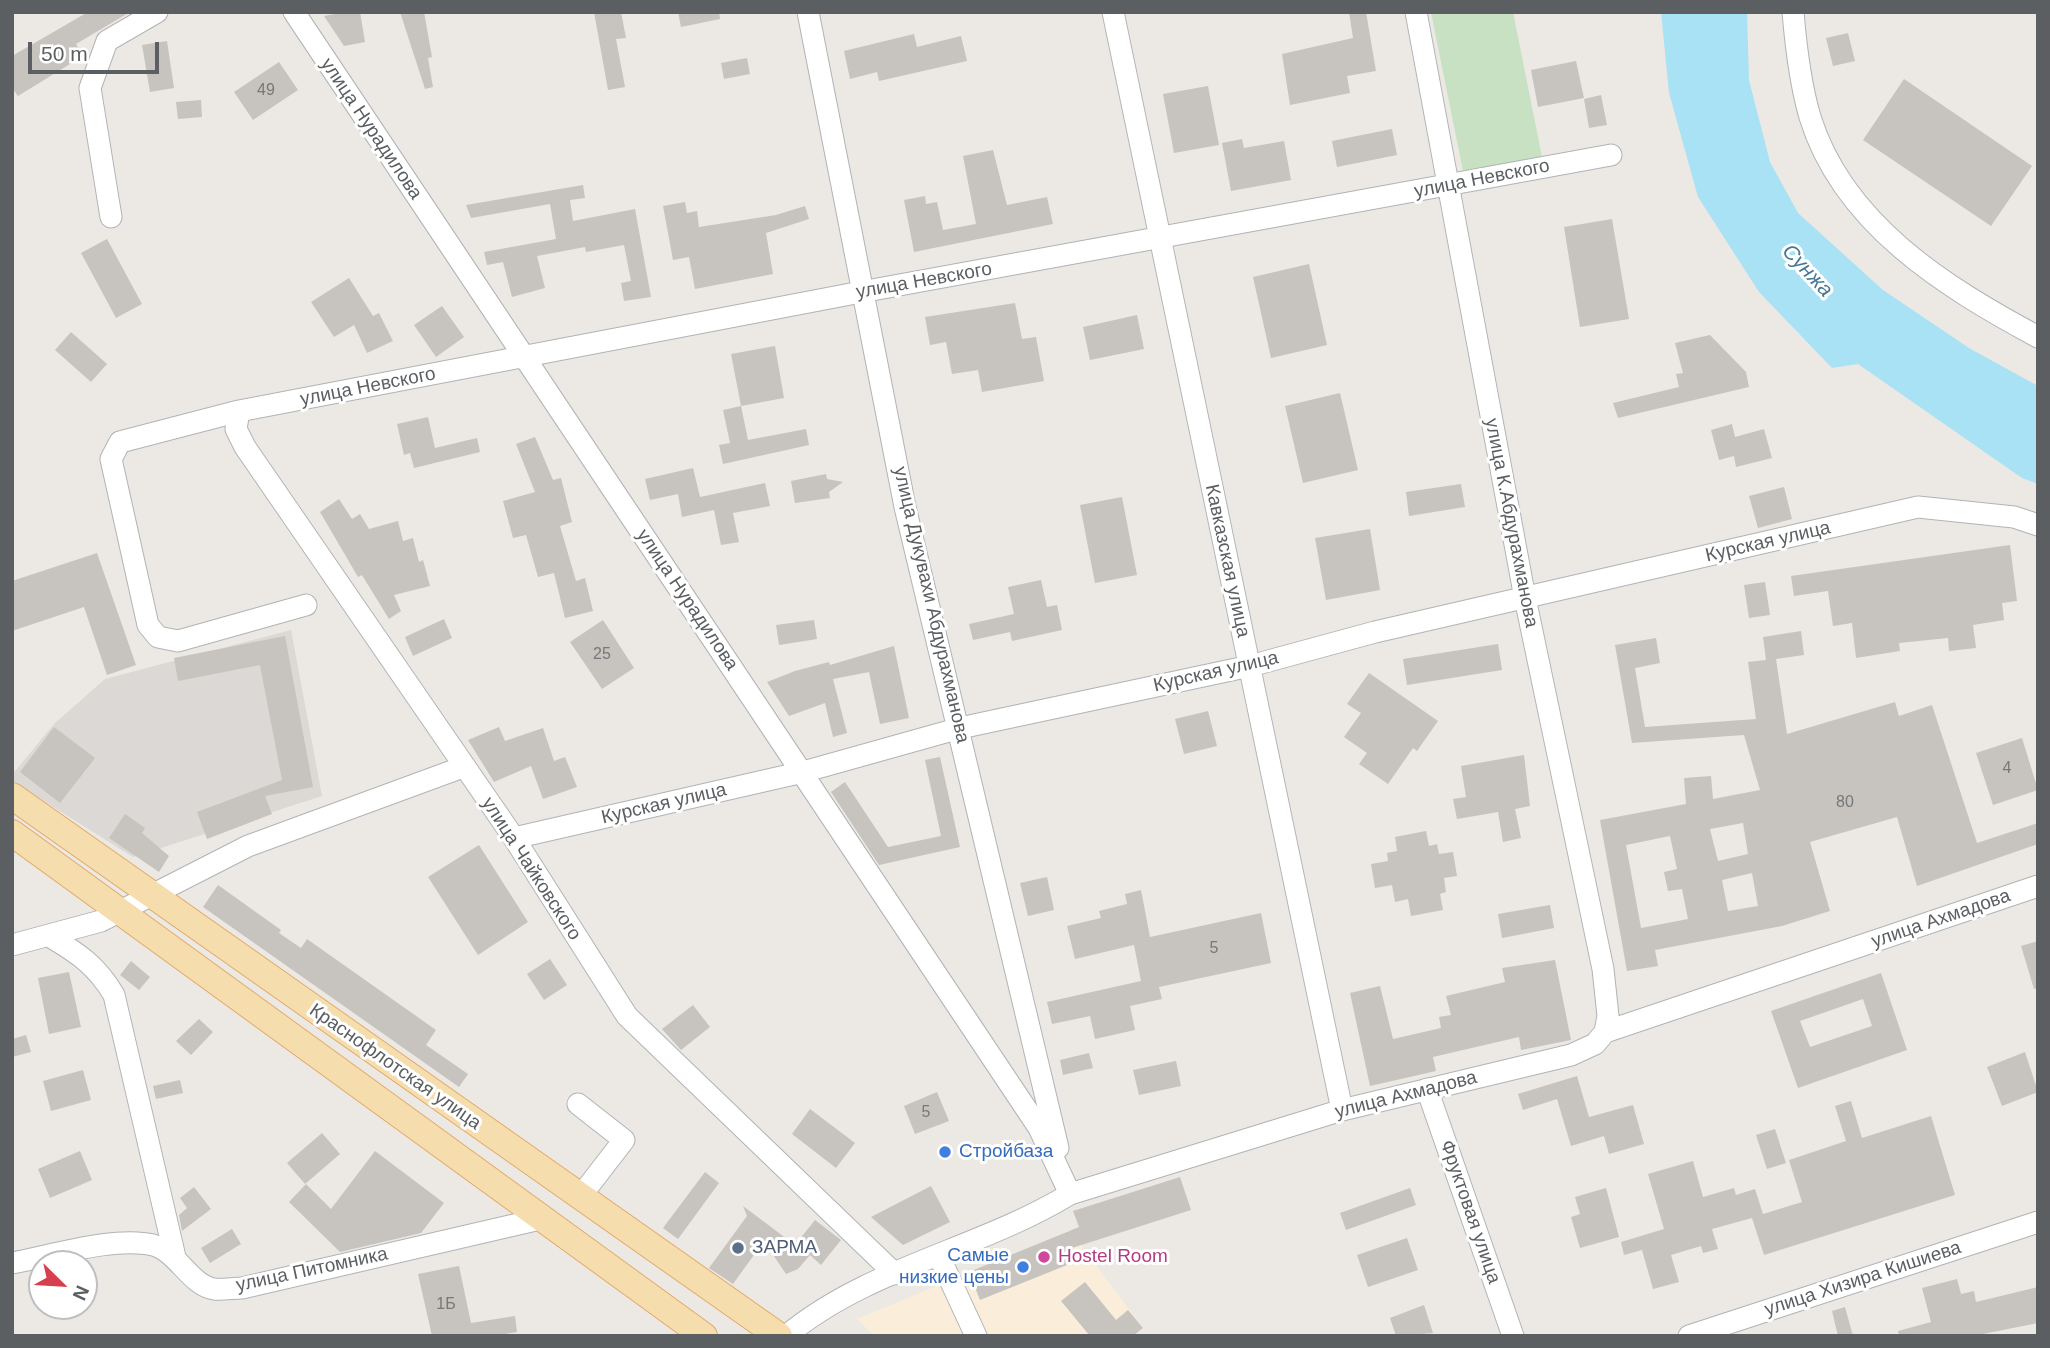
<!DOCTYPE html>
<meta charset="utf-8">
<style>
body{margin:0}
#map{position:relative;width:2050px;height:1348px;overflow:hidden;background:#ece8e3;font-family:Arial,sans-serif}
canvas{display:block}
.frame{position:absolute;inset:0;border:14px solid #5b5f62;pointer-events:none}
.north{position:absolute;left:28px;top:1250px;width:70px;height:70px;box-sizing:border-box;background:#fff;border:2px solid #bdbfc0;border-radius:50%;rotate:114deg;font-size:19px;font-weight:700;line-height:28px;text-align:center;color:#5b5f62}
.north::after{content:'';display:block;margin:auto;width:24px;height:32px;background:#d63f4e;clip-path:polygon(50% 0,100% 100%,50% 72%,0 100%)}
.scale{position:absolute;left:28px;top:42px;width:131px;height:32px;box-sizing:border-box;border:4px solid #5b5f62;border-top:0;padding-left:9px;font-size:21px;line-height:24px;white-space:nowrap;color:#5b5f62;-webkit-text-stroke:5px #fff;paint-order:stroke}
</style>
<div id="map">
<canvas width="2050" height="1348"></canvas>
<div class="frame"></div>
<div class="north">N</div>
<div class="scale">50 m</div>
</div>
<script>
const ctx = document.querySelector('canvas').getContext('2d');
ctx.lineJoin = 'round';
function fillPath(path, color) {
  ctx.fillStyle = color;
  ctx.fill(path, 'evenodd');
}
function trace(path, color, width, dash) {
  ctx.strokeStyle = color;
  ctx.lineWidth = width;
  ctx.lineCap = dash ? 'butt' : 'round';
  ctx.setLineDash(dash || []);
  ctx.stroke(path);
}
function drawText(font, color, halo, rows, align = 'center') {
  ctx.font = font + ' Arial,sans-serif';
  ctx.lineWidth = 6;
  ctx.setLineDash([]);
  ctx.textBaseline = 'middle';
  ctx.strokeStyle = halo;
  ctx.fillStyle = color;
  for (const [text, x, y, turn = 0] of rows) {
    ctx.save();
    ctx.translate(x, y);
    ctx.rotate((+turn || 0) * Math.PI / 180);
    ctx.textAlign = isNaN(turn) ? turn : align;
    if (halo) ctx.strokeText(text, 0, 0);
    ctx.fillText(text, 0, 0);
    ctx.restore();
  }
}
fillPath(new Path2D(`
 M 1070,1230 L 1143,1328 L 1133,1336 L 874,1336 L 857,1319 Z`), '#faedda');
fillPath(new Path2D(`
 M 291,630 L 322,796 L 133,857 L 12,781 L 12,775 L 54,724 L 105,679 Z`), '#dbd8d5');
fillPath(new Path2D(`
 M 1431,12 L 1513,12 L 1542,157 L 1463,171 Z`), '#c7e1c2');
fillPath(new Path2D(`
 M 1661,12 L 1747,12 L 1749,80 L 1770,162 L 1798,213 L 1883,290 L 1969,348 L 2038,386 L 2038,484 L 2022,478 L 1858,364 L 1832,368 L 1759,292 L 1698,197 L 1669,93 Z`), '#a9e2f5');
fillPath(new Path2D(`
 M 88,12 L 130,12 L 76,44 L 83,56 L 18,96 L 12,88 L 12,56 Z
 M 345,12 L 360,12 L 365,42 L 344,46 L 324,16 Z
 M 400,12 L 424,12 L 432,57 L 428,58 L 433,87 L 425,89 Z
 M 594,12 L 621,12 L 626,38 L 616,39 L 625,87 L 608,90 Z
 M 678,12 L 719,12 L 720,19 L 681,27 Z
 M 1349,12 L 1366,12 L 1376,71 L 1347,76 L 1350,93 L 1290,105 L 1282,54 L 1353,38 Z
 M 1848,33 L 1855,61 L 1833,66 L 1826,38 Z
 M 914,34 L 917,47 L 961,36 L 967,61 L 879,81 L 877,72 L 850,79 L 844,51 Z
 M 167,41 L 174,88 L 150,92 L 142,45 Z
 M 747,58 L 750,74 L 724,79 L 721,63 Z
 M 1576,61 L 1584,98 L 1538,107 L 1531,70 Z
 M 279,62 L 298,90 L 253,120 L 234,92 Z
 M 1904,79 L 2032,166 L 1991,226 L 1863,140 Z
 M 1208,86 L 1219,145 L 1174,153 L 1163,94 Z
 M 1601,95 L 1607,125 L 1589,128 L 1584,99 Z
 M 201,100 L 202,117 L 178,119 L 176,102 Z
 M 1392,129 L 1397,155 L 1337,167 L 1332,141 Z
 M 1242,139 L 1244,148 L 1284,141 L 1291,180 L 1231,191 L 1222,143 Z
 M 993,150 L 1007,205 L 1047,197 L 1053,224 L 914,252 L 904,200 L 925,196 L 926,204 L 937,202 L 943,230 L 976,224 L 963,156 Z
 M 583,185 L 585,198 L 570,200 L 573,221 L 635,209 L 651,297 L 624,301 L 621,283 L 631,281 L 624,245 L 586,252 L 585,247 L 537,256 L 545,288 L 512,297 L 503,262 L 487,265 L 484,252 L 556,239 L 550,204 L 471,218 L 466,205 Z
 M 685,202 L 687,213 L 697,211 L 699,227 L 776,215 L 805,206 L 809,219 L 766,233 L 773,274 L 695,289 L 689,257 L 673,260 L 663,206 Z
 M 1612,219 L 1629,319 L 1580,327 L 1564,227 Z
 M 107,239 L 142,304 L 116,318 L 81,253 Z
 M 1309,264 L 1327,345 L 1271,358 L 1253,277 Z
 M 349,278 L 373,316 L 379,313 L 393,341 L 367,353 L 354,325 L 334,337 L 311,302 Z
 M 1015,303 L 1022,339 L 1036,337 L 1044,381 L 982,392 L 978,370 L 952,374 L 946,342 L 930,345 L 925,317 Z
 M 442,306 L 464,337 L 436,357 L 414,325 Z
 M 1137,315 L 1144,349 L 1090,360 L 1083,327 Z
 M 71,332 L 107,364 L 91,382 L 55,350 Z
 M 1710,335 L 1746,372 L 1749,387 L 1618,418 L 1613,403 L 1679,387 L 1676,374 L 1683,373 L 1675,343 Z
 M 775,346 L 784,398 L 741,406 L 731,354 Z
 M 1340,393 L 1358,470 L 1303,483 L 1285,406 Z
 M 741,406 L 748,440 L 806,429 L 809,445 L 723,464 L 719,445 L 730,443 L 723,410 Z
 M 428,417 L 435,448 L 477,438 L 480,452 L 414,468 L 410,453 L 404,455 L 397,424 Z
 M 1732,424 L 1735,437 L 1764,429 L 1772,458 L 1736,467 L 1734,456 L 1719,460 L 1711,430 Z
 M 535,437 L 553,480 L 561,478 L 572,522 L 560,526 L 576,581 L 585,578 L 593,611 L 565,618 L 554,573 L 538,577 L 526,535 L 513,538 L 503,501 L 535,492 L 516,444 Z
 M 693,468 L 700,497 L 765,483 L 770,506 L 733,513 L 739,542 L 721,545 L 714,510 L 682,517 L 678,494 L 650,500 L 645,479 Z
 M 826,474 L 827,479 L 843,482 L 829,492 L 830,498 L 795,503 L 791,481 Z
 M 1461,484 L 1465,507 L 1409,516 L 1406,492 Z
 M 1784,487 L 1792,519 L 1758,528 L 1749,496 Z
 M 1122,497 L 1137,575 L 1095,583 L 1080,505 Z
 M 339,499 L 352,519 L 360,514 L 369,529 L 398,521 L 403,541 L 413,538 L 419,562 L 423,560 L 430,586 L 394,595 L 401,611 L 389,619 L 362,575 L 358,577 L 320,512 Z
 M 1370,529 L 1380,590 L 1326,600 L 1315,538 Z
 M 2010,545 L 2017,601 L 2002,603 L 2004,620 L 1973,625 L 1976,648 L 1949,651 L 1948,638 L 1899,643 L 1900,651 L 1856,658 L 1852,623 L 1833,626 L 1828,591 L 1794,596 L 1791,576 Z
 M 97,553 L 136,665 L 107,675 L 84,607 L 12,631 L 12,581 Z
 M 1041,580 L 1047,607 L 1057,605 L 1062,630 L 1012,641 L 1010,632 L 973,640 L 969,624 L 1014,614 L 1008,587 Z
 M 1765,582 L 1770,615 L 1749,618 L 1744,585 Z
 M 444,619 L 452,638 L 413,656 L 405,637 Z
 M 603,620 L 634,668 L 602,689 L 570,642 Z
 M 814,620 L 817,639 L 779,645 L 776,625 Z
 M 1801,631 L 1804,655 L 1776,659 L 1787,734 L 1895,702 L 1899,716 L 1932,705 L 1977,843 L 2038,823 L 2038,844 L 1917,886 L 1897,817 L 1810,842 L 1830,911 L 1782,926 L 1655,950 L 1658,966 L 1627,971 L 1600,820 L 1686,804 L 1684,778 L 1711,776 L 1713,799 L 1760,790 L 1744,735 L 1632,743 L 1615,645 L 1656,638 L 1660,663 L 1635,668 L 1645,727 L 1756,719 L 1748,662 L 1766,660 L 1763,637 ZM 1743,823 L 1748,854 L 1718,861 L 1710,829 ZM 1670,836 L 1677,869 L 1664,872 L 1668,891 L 1682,889 L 1688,919 L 1641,928 L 1626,845 ZM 1752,873 L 1758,906 L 1728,911 L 1722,880 Z
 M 285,636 L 313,787 L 265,796 L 272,814 L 207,839 L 197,812 L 282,780 L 260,665 L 178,681 L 174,658 Z
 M 1498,644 L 1502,670 L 1407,685 L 1403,659 Z
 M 894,646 L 909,718 L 880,724 L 869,672 L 833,679 L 847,733 L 833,737 L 825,703 L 789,716 L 767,682 L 795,671 L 829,662 L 830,665 Z
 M 1369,673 L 1438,721 L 1417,751 L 1413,748 L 1388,784 L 1359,764 L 1367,753 L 1344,737 L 1361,713 L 1347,704 Z
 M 1208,711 L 1217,746 L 1184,754 L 1175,719 Z
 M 54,727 L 95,758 L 60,803 L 20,772 Z
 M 499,727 L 505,741 L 543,728 L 554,761 L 565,757 L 577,787 L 543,799 L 531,766 L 494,782 L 468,740 Z
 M 2022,738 L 2038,790 L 1993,805 L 1976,753 Z
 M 1524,755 L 1530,806 L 1515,809 L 1521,838 L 1503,842 L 1498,812 L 1457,819 L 1453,799 L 1466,797 L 1461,766 Z
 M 940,757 L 960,847 L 879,865 L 831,792 L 845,782 L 888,847 L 941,836 L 925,760 Z
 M 125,814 L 145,828 L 142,833 L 169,856 L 159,872 L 109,838 Z
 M 1426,831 L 1429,846 L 1437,844 L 1439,854 L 1453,852 L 1457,876 L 1444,878 L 1446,892 L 1440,894 L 1443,910 L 1411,916 L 1408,899 L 1395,902 L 1392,885 L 1375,888 L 1371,864 L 1388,861 L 1387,853 L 1397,851 L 1395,837 Z
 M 479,845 L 528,922 L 478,955 L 428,877 Z
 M 1047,877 L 1054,910 L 1028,916 L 1020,883 Z
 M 218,885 L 281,930 L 279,933 L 301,948 L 307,939 L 436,1030 L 426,1045 L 468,1074 L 459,1087 L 203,907 Z
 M 1141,890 L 1150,937 L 1261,913 L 1271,963 L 1159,987 L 1162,999 L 1130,1006 L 1135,1030 L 1095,1039 L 1090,1016 L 1052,1024 L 1047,1002 L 1141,981 L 1134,945 L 1075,959 L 1067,926 L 1101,918 L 1099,911 L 1127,904 L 1125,894 Z
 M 1550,905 L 1554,928 L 1502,938 L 1498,914 Z
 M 2038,941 L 2038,988 L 2034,989 L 2021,946 Z
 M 550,959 L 567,985 L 544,1000 L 527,974 Z
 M 1555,960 L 1571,1040 L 1521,1050 L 1519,1037 L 1433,1057 L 1436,1071 L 1370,1086 L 1350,993 L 1380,986 L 1393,1039 L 1441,1028 L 1439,1017 L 1451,1015 L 1446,996 L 1505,982 L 1502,968 Z
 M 131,961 L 150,977 L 139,990 L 120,975 Z
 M 69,972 L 81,1027 L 49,1034 L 38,978 Z
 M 1881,973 L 1907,1050 L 1798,1088 L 1771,1011 ZM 1863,999 L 1872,1026 L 1810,1047 L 1800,1021 Z
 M 693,1005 L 710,1027 L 681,1050 L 662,1029 Z
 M 199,1019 L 213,1032 L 191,1055 L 176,1041 Z
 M 26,1035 L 31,1052 L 12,1057 L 12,1039 Z
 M 2025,1052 L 2038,1092 L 2002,1106 L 1987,1067 Z
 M 1089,1053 L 1093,1068 L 1063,1075 L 1060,1060 Z
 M 1176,1061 L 1181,1086 L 1139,1095 L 1133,1070 Z
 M 83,1070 L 91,1100 L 51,1111 L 43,1081 Z
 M 1577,1076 L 1589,1117 L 1633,1105 L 1644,1144 L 1609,1154 L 1604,1136 L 1571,1146 L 1557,1099 L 1523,1110 L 1518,1094 Z
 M 180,1080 L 183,1093 L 156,1099 L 153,1086 Z
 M 937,1092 L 949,1121 L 915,1134 L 904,1106 Z
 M 1851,1101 L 1862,1138 L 1931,1116 L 1955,1195 L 1764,1255 L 1752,1218 L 1712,1229 L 1718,1249 L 1703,1253 L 1701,1246 L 1671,1255 L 1679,1282 L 1653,1289 L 1642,1250 L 1624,1255 L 1621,1242 L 1664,1229 L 1648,1174 L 1693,1161 L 1703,1197 L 1734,1188 L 1736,1195 L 1755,1189 L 1763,1214 L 1802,1202 L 1789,1160 L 1846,1141 L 1835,1106 Z
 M 810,1109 L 855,1143 L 836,1168 L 792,1134 Z
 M 1775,1129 L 1786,1163 L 1767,1169 L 1756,1135 Z
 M 322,1133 L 340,1154 L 305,1184 L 287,1163 Z
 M 80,1151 L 92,1180 L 50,1198 L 38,1169 Z
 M 375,1151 L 444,1203 L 421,1233 L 340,1252 L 289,1202 L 306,1184 L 331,1209 Z
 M 705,1172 L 719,1183 L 678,1239 L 663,1228 Z
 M 1180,1177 L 1191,1210 L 1072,1248 L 1077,1261 L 980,1300 L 969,1272 L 1079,1227 L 1073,1211 Z
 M 931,1186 L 950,1222 L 903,1245 L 871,1217 Z
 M 194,1187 L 211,1209 L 182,1231 L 179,1215 L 187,1208 L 180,1198 Z
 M 1410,1188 L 1416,1205 L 1346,1230 L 1340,1213 Z
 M 1606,1188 L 1619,1237 L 1580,1248 L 1571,1217 L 1580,1214 L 1575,1197 Z
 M 743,1206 L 795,1245 L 815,1220 L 841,1240 L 821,1265 L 810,1255 L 798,1269 L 786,1274 L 764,1241 L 733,1284 L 709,1268 L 747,1216 Z
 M 232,1229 L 241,1244 L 210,1263 L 201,1248 Z
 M 1407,1238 L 1418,1270 L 1368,1287 L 1357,1255 Z
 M 459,1266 L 471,1323 L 515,1316 L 517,1332 L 493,1336 L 432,1336 L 418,1274 Z
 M 1957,1279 L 1961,1294 L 1974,1291 L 1976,1302 L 2038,1287 L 2038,1323 L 1973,1336 L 1899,1336 L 1898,1331 L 1931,1322 L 1922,1288 Z
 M 1085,1282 L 1116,1320 L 1128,1310 L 1143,1328 L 1133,1336 L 1090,1336 L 1061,1301 Z
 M 1424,1305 L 1433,1333 L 1396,1336 L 1390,1318 Z
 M 1845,1307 L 1853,1336 L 1838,1336 L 1832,1311 Z`), '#c7c3bf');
const minor = new Path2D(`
 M 294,12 L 1039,1128 L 1070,1194
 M 808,12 L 905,507 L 1058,1148
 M 1113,12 L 1342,1110
 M 1416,12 L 1525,598 L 1603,969 L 1608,1016 L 1605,1032
 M 1793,12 C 1796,48 1800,83 1810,117 C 1843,224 1945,287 2038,337
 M 111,217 L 90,88 L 107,41 L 157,12
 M 239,411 L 236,429 L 245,447 L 514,838 L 627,1016 L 895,1274
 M 306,605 L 178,641 L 158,637 L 148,625 L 111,459 L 120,442 L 239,411 L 861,292 L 1611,155
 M 514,838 L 803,772 L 960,728 L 1250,666 L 1375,632 L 1918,507 L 2014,517 L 2038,525
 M 49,936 C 78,953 97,966 114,995 L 175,1257
 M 12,945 L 101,921 L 248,846 L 463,767
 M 1427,1089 L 1513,1336
 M 578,1104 L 624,1140 L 580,1197
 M 939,1256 L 976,1336
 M 12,1263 C 51,1256 115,1236 153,1245 C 178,1252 190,1285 214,1289 C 223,1290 233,1288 242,1288 L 540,1219
 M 786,1336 C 867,1268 980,1249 1070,1194 L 1342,1110 L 1571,1055 L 1595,1044 L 1605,1032 L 2038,886
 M 1689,1336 L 2038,1222`);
const major = new Path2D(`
 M 12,796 L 779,1336
 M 12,833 L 704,1336`);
trace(minor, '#b0b4b7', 23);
trace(major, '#e2a966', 28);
trace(minor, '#fff', 21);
trace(major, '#f6ddae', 26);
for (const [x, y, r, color] of [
 [945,1152,7,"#3f7fe0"],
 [738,1248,7,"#5c6f8a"],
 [1044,1257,7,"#d1479c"],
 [1023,1267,7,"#3f7fe0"]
]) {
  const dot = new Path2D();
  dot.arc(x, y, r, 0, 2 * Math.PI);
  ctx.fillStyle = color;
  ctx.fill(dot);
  trace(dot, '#fff', 2.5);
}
drawText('16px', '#767879', null, [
 ["49",266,91],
 ["25",602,655],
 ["4",2007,769],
 ["80",1845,803],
 ["5",1214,949],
 ["5",926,1113],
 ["1Б",446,1305]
]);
drawText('19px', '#5b5f62', '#fff', [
 ["улица Нурадилова",371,129,56],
 ["улица Невского",1482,179,-11],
 ["улица Невского",924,281,-10],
 ["улица Невского",368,387,-11],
 ["улица К.Абдурахманова",1511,523,79],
 ["Курская улица",1768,542,-13],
 ["Кавказская улица",1227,561,78],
 ["улица Нурадилова",687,600,56],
 ["улица Дукувахи Абдурахманова",931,605,77],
 ["Курская улица",1216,672,-13],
 ["Курская улица",664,804,-13],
 ["улица Чайковского",531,869,57],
 ["улица Ахмадова",1941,919,-19],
 ["Краснофлотская улица",395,1067,35],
 ["улица Ахмадова",1406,1095,-14],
 ["Фруктовая улица",1470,1212,71],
 ["улица Питомника",312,1270,-12],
 ["улица Хизира Кишиева",1863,1279,-18]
]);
drawText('19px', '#366cbe', '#fff', [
 ["Стройбаза",959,1152],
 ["Самые",1009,1256,"right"],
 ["низкие цены",1009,1278,"right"]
], 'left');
drawText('19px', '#4e5e75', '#fff', [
 ["ЗАРМА",752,1248]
], 'left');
drawText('19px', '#b23c85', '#fff', [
 ["Hostel Room",1058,1257]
], 'left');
drawText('italic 21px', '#437994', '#fff', [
 ["Сунжа",1807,271,47]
]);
</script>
